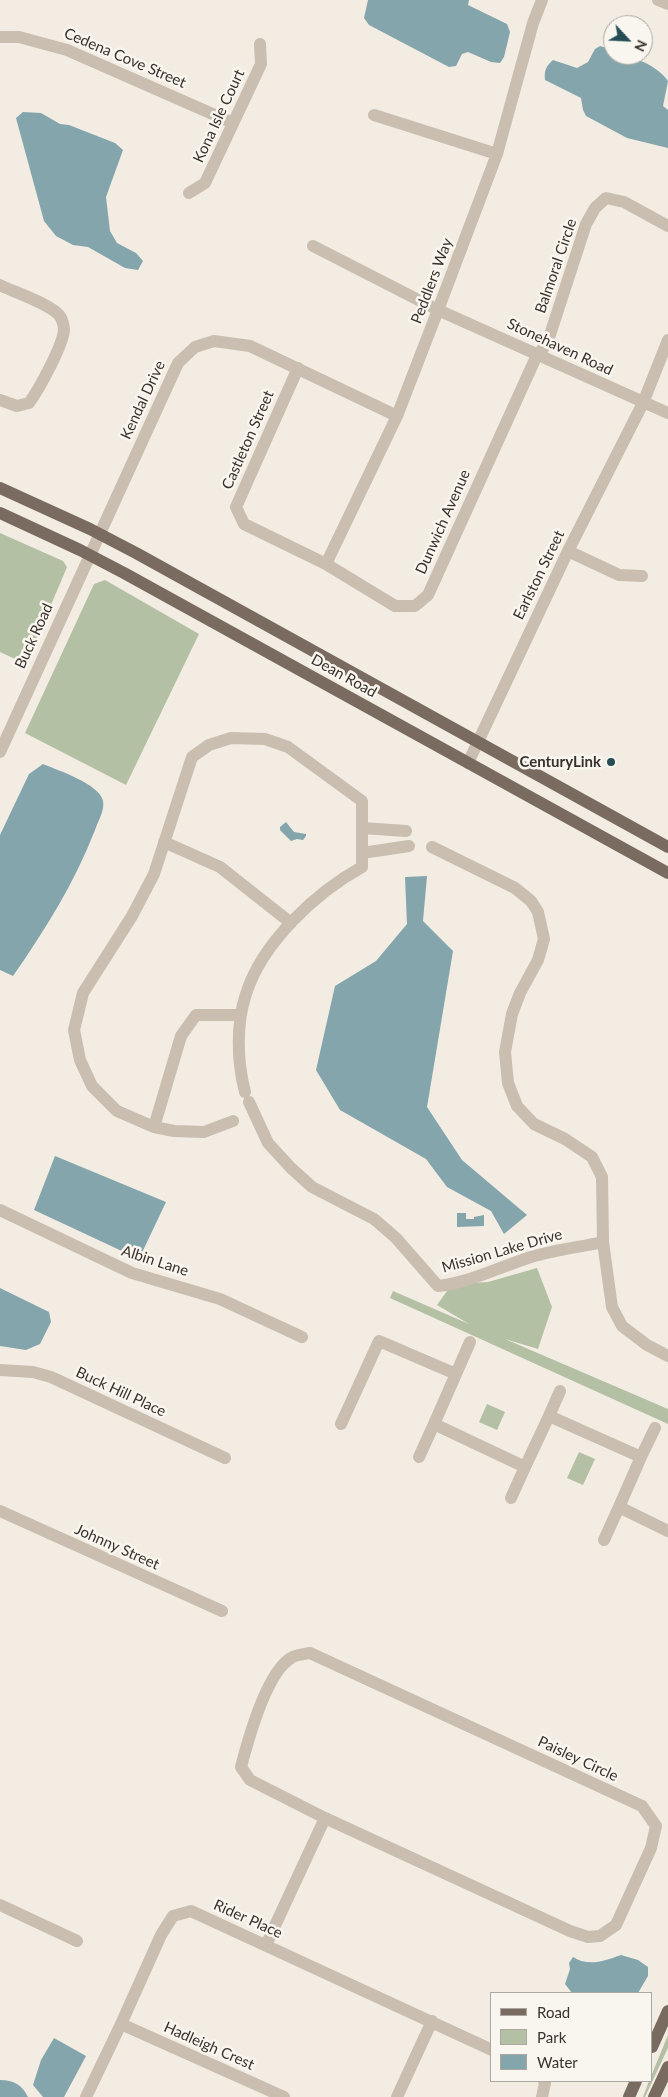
<!DOCTYPE html>
<style>
body{margin:0}
#map{position:relative;width:668px;height:2097px;overflow:hidden;background:#f2ece3;font-family:Lato,sans-serif}
canvas{display:block}
.legend{position:absolute;left:490px;top:1992px;width:162px;height:90px;box-sizing:border-box;background:#f9f6ef;border:1px solid #aca8a1;margin:0;padding:6px 9px;list-style:none;font-size:15px;color:#39322c}
.legend li{display:flex;align-items:center;gap:10px;height:25px}
.legend b{width:25px;border:1px solid #aca8a1}
.north{position:absolute;left:603px;top:15px;width:50px;height:50px;box-sizing:border-box;background:#f9f6ef;border:1px solid #aca8a1;border-radius:50%;rotate:115deg;font-size:14px;font-weight:700;line-height:20px;text-align:center;color:#39322c}
.north::after{content:'';display:block;margin:auto;width:18px;height:22px;background:#264d56;clip-path:polygon(50% 0,100% 100%,50% 72%,0 100%)}
</style>
<div id="map">
<canvas width="668" height="2097"></canvas>
<ul class="legend">
<li><b style="height:6px;background:#796b5f"></b>Road</li>
<li><b style="height:14px;background:#b3c0a4"></b>Park</li>
<li><b style="height:14px;background:#84a5ac"></b>Water</li>
</ul>
<div class="north">N</div>
</div>
<script>
const ctx = document.querySelector('canvas').getContext('2d');
ctx.lineJoin = 'round';
function fillPath(path, color) {
  ctx.fillStyle = color;
  ctx.fill(path, 'evenodd');
}
function trace(path, color, width, dash) {
  ctx.strokeStyle = color;
  ctx.lineWidth = width;
  ctx.lineCap = dash ? 'butt' : 'round';
  ctx.setLineDash(dash || []);
  ctx.stroke(path);
}
function drawText(font, color, halo, rows, align = 'center') {
  ctx.font = font + ' Lato,sans-serif';
  ctx.lineWidth = 5;
  ctx.setLineDash([]);
  ctx.textBaseline = 'middle';
  ctx.strokeStyle = halo;
  ctx.fillStyle = color;
  for (const [text, x, y, turn = 0] of rows) {
    ctx.save();
    ctx.translate(x, y);
    ctx.rotate((+turn || 0) * Math.PI / 180);
    ctx.textAlign = isNaN(turn) ? turn : align;
    if (halo) ctx.strokeText(text, 0, 0);
    ctx.fillText(text, 0, 0);
    ctx.restore();
  }
}
fillPath(new Path2D(`
 M 0,533 L 63,561 L 67,567 L 26,664 L 0,652 Z
 M 105,580 L 199,634 L 126,785 L 25,733 L 94,584 Z
 M 537,1268 L 552,1307 L 538,1349 L 505,1339 L 668,1409 L 668,1424 L 390,1298 L 393,1291 L 469,1324 L 437,1305 L 452,1284 L 488,1282 Z
 M 487,1404 L 505,1412 L 497,1430 L 479,1422 Z
 M 579,1452 L 595,1459 L 583,1485 L 567,1478 Z
 M 668,2035 L 668,2048 L 645,2097 L 643,2097 L 649,2081 L 652,2081 L 652,2074 Z`), '#b3c0a4');
fillPath(new Path2D(`
 M 368,0 L 469,0 L 468,5 L 507,24 L 510,32 L 504,57 L 500,63 L 491,62 L 468,52 L 462,54 L 456,66 L 449,67 L 369,25 L 364,18 Z
 M 600,46 L 613,50 L 613,55 C 632,55 657,65 668,81 L 663,106 L 668,110 L 668,148 L 627,138 L 586,116 L 583,110 L 581,98 L 545,80 C 544,71 546,66 553,60 L 577,68 L 588,62 L 595,49 Z
 M 23,112 L 41,113 L 60,124 L 69,125 L 115,143 L 123,150 L 106,197 L 110,231 L 117,243 L 136,253 L 143,261 L 138,270 L 125,268 L 88,247 L 73,245 L 56,236 L 44,221 L 16,118 Z
 M 43,764 C 57,770 100,784 103,801 C 105,810 98,821 95,830 C 75,882 45,930 13,976 L 0,970 L 0,835 L 29,774 Z
 M 286,822 L 294,832 L 306,834 L 306,836 L 303,840 L 297,839 L 291,841 L 280,830 L 280,827 Z
 M 427,876 L 423,921 L 453,951 L 427,1107 L 462,1160 L 527,1215 L 504,1234 L 491,1211 L 447,1187 L 426,1159 L 340,1110 L 316,1070 L 335,986 L 376,961 L 407,924 L 405,877 Z
 M 55,1156 L 166,1202 L 139,1259 L 34,1210 Z
 M 457,1213 L 466,1213 L 466,1219 L 474,1219 L 474,1217 L 484,1215 L 484,1226 L 457,1227 Z
 M 0,1288 L 49,1312 L 51,1322 L 40,1344 L 26,1350 L 0,1346 Z
 M 621,1955 L 638,1960 L 648,1967 L 648,1976 L 638,1993 L 572,1993 L 565,1984 L 570,1969 L 569,1963 L 573,1957 C 589,1967 604,1961 621,1955 Z
 M 54,2038 L 86,2056 L 64,2097 L 43,2097 L 33,2085 L 41,2060 Z
 M 0,2080 C 14,2080 22,2085 28,2097 L 0,2097 Z`), '#84a5ac');
trace(new Path2D(`
 M 658,0 L 668,4
 M 0,37 L 19,37 L 67,50 L 233,123
 M 374,115 L 497,154
 M 189,193 L 205,183 L 261,64 L 260,44
 M 313,246 L 438,310 L 668,413
 M 0,285 C 14,292 50,304 59,315 C 62,318 64,326 64,329 C 64,344 38,391 29,403 L 17,406 L 0,400
 M 298,368 L 236,507 L 244,524 L 326,564 L 395,606 L 415,606 L 428,595 L 537,355 L 547,344 L 586,224 L 595,208 L 606,198 L 624,202 L 668,226
 M 568,551 L 619,575 L 642,576
 M 326,564 L 397,416 L 438,310 L 497,154 L 533,23 L 542,0
 M 0,752 L 178,363 L 195,347 L 214,341 L 250,346 L 397,416
 M 468,763 L 568,551 L 643,403 L 668,340
 M 362,828 L 406,831
 M 164,842 L 220,867 L 291,923
 M 432,847 L 515,888 L 531,901 L 538,912 L 544,939 L 538,960 L 520,993 L 512,1014 L 505,1052 L 508,1083 L 517,1106 L 534,1124 L 565,1139 L 592,1157 L 602,1177 L 603,1242 L 612,1307 L 622,1326 L 647,1345 L 668,1356
 M 362,853 L 409,846
 M 249,1102 L 268,1143 L 291,1168 L 312,1187 L 374,1219 L 396,1238 L 438,1286 C 471,1282 500,1267 531,1257 C 554,1250 580,1247 603,1242
 M 233,1121 L 204,1132 L 174,1131 L 154,1127 L 117,1111 L 92,1086 L 80,1060 L 74,1030 L 83,993 L 132,916 L 154,874 L 192,757 L 209,745 L 231,738 L 265,739 L 288,747 L 362,801 L 362,867 C 315,893 262,943 246,994 C 236,1024 237,1061 245,1092
 M 154,1127 L 181,1036 L 196,1015 L 240,1015
 M 0,1210 L 132,1273 L 220,1299 L 302,1337
 M 0,1370 L 33,1372 L 51,1377 L 225,1458
 M 456,1374 L 470,1342
 M 549,1416 L 560,1391
 M 341,1424 L 379,1341 L 456,1374 L 434,1424 L 525,1467 L 549,1416 L 641,1457 L 619,1507 L 668,1531
 M 419,1457 L 434,1424
 M 641,1457 L 655,1428
 M 511,1498 L 525,1467
 M 0,1511 L 222,1611
 M 604,1540 L 619,1507
 M 310,1653 L 642,1806 L 656,1826 L 651,1848 L 616,1925 L 600,1936 L 588,1937 L 570,1931 L 325,1818 L 250,1780 L 241,1767 C 248,1740 266,1673 291,1658 C 295,1655 304,1654 310,1653 Z
 M 0,1905 L 77,1941
 M 266,1945 L 325,1818
 M 121,2024 L 284,2097
 M 86,2097 L 121,2024 L 161,1935 L 173,1916 L 191,1911 L 492,2050
 M 397,2097 L 432,2021
 M 542,2097 L 545,2083 L 544,2081`), '#c9beaf', 12);
trace(new Path2D(`
 M 0,488 L 90,529 L 136,553 L 668,847
 M 0,513 L 80,550 L 124,573 L 668,873
 M 652,2047 L 668,2011
 M 629,2097 L 636,2081
 M 654,2097 L 668,2067`), '#796b5f', 12);
for (const [x, y, r, color] of [
 [611,762,5,"#264d56"]
]) {
  const dot = new Path2D();
  dot.arc(x, y, r, 0, 2 * Math.PI);
  ctx.fillStyle = color;
  ctx.fill(dot);
  trace(dot, '#f9f6ef', 2);
}
drawText('15px', '#39322c', '#f9f6ef', [
 ["Cedena Cove Street",125,58,23],
 ["Kona Isle Court",219,116,-65],
 ["Balmoral Circle",556,266,-71],
 ["Peddlers Way",432,281,-69],
 ["Stonehaven Road",560,347,25],
 ["Kendal Drive",143,400,-65],
 ["Castleton Street",248,440,-66],
 ["Dunwich Avenue",443,522,-66],
 ["Earlston Street",539,575,-64],
 ["Buck Road",34,636,-65],
 ["Dean Road",344,676,29],
 ["Mission Lake Drive",502,1251,-16],
 ["Albin Lane",155,1261,18],
 ["Buck Hill Place",121,1392,25],
 ["Johnny Street",117,1547,24],
 ["Paisley Circle",578,1759,25],
 ["Rider Place",248,1919,24],
 ["Hadleigh Crest",209,2046,24]
]);
drawText('bold 15px', '#39322c', '#f9f6ef', [
 ["CenturyLink",601,762]
], 'right');
</script>
